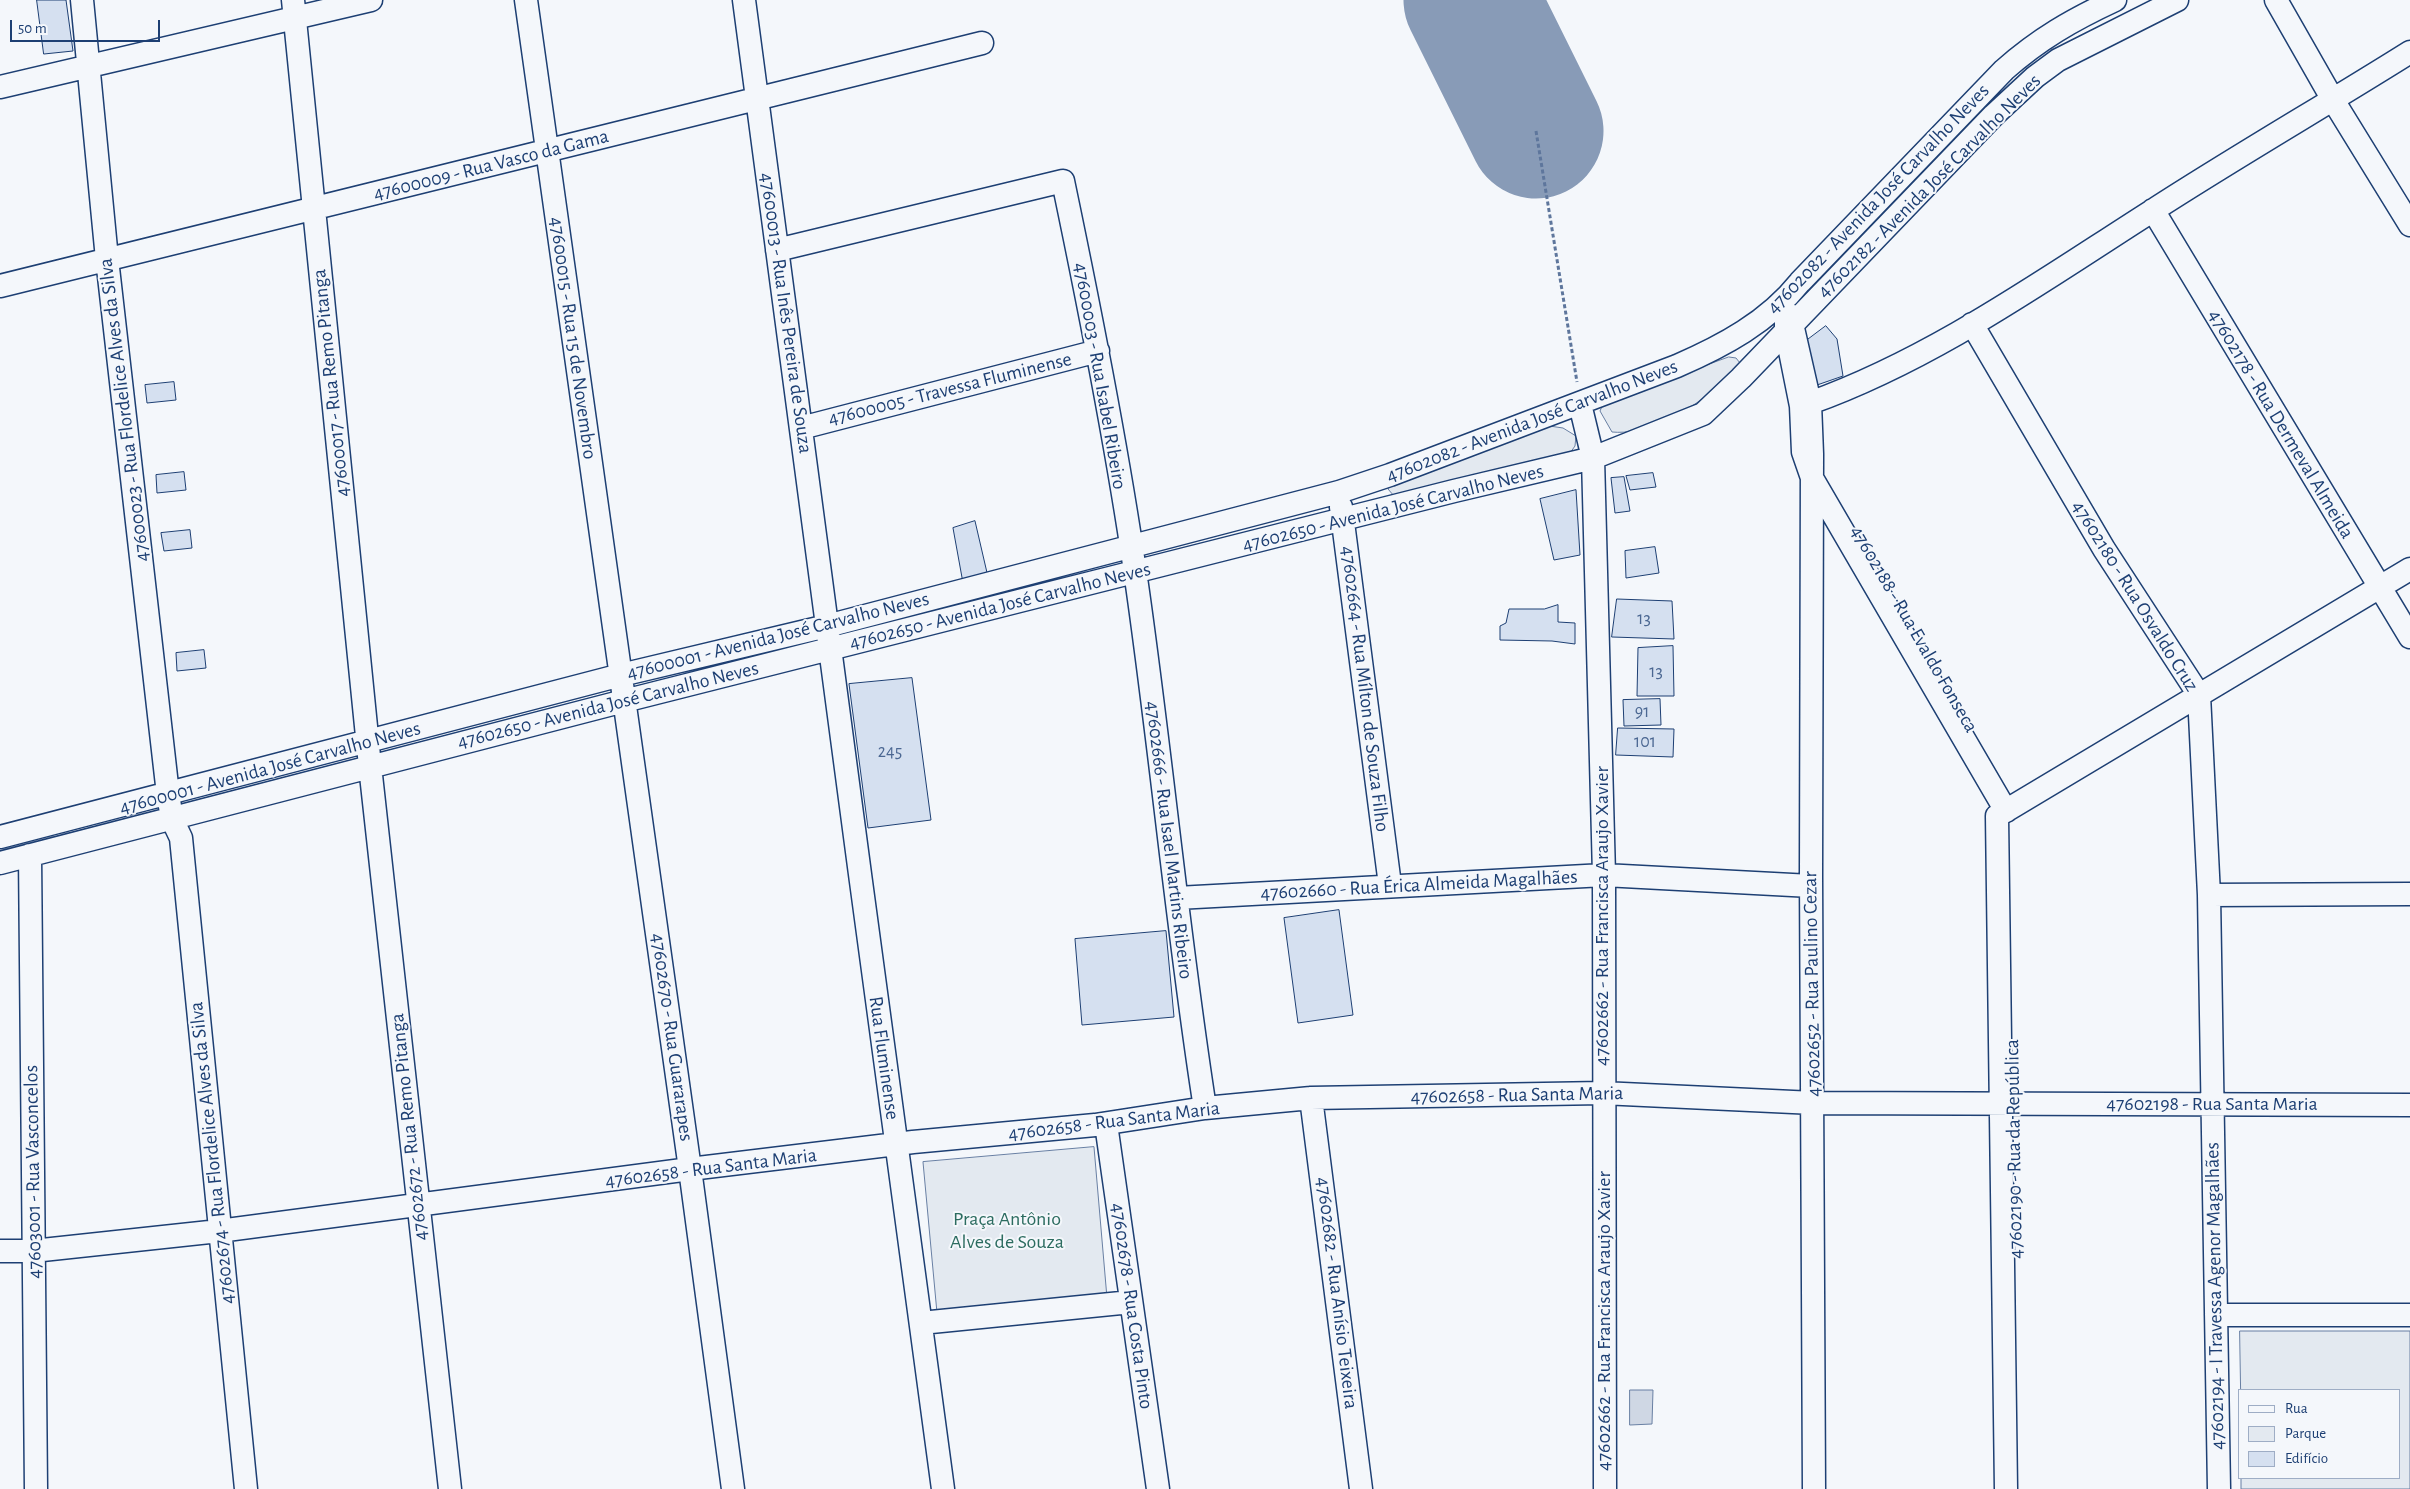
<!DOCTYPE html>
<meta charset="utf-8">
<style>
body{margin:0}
#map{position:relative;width:2410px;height:1489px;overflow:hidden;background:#f4f7fb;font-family:"Alegreya Sans",sans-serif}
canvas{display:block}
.legend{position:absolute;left:2238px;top:1389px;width:162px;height:90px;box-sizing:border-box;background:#f4f7fb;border:1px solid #9eadc5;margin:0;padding:6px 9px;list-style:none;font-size:15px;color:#1d3f73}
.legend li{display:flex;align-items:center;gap:10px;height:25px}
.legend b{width:25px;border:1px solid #9eadc5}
.scale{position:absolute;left:10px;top:20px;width:150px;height:22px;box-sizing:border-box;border:2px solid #1d3f73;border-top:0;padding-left:6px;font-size:15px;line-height:18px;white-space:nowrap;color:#1d3f73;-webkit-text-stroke:4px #f4f7fb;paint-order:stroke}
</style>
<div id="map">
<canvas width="2410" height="1489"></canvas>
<ul class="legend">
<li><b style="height:6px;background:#f4f7fb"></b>Rua</li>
<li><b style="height:14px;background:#e3e9f0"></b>Parque</li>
<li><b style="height:14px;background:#d5e0f0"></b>Edifício</li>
</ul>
<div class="scale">50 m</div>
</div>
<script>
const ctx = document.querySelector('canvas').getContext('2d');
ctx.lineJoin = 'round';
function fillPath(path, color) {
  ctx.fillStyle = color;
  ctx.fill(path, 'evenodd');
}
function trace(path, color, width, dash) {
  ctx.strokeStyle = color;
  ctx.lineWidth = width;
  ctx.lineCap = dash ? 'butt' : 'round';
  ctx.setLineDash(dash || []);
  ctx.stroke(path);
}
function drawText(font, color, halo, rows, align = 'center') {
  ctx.font = font + ' "Alegreya Sans",sans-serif';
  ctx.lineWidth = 4;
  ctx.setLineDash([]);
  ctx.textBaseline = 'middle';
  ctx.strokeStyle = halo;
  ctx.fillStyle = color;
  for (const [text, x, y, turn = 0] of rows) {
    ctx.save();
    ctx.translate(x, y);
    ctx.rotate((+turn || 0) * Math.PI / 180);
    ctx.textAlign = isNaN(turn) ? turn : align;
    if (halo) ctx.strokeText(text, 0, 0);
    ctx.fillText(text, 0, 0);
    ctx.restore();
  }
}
const green = new Path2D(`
 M 1729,357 L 1736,358 L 1740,363 C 1728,375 1715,390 1701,400 C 1676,417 1642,435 1612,432 L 1600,411 L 1603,404 L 1616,398 Z
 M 1543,425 L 1563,428 L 1576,436 L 1575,446 L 1570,453 L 1394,496 L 1388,489 L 1391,481 Z
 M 1094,1147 L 1107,1298 L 937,1313 L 923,1162 Z
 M 2240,1331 L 2410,1331 L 2410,1489 L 2241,1489 L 2241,1478 L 2399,1478 L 2399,1390 L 2241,1390 Z`);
fillPath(green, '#e3e9f0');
trace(green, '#687fa3', 1);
const water = new Path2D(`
 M 1630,1390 L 1653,1390 L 1652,1424 L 1630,1425 Z`);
fillPath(water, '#cfd7e4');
trace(water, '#687fa3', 1);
trace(new Path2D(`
 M 1471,0 L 1536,131`), '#889bb7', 135);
const building = new Path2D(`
 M 37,0 L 66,0 L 73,51 L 44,54 Z
 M 1826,326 L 1837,339 L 1843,376 L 1817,385 L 1806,341 Z
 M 174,382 L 176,400 L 147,403 L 145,385 Z
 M 184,472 L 186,490 L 157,493 L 156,475 Z
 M 1653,473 L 1656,487 L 1630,490 L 1626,476 Z
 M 1624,477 L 1630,511 L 1615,513 L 1611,478 Z
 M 1576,490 L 1580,555 L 1554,560 L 1540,499 Z
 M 975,521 L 988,577 L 963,583 L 953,528 Z
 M 190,530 L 192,548 L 164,551 L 161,533 Z
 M 1655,547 L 1659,573 L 1626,578 L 1625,551 Z
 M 1617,599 L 1672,601 L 1674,639 L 1612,637 Z
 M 1558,605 L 1558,622 L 1575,623 L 1575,644 L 1552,641 L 1500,640 L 1500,626 L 1506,623 L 1509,609 L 1544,609 Z
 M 1673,646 L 1674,696 L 1637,696 L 1638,648 Z
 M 204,650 L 206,668 L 177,671 L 176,653 Z
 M 912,678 L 931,820 L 868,828 L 849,684 Z
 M 1660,699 L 1661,725 L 1624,726 L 1623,700 Z
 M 1618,728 L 1674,729 L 1673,757 L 1616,755 Z
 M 1339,910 L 1353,1015 L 1298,1023 L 1284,918 Z
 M 1166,931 L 1174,1017 L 1082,1025 L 1075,939 Z`);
fillPath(building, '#d5e0f0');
trace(building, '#1d3f73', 1);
const minor = new Path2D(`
 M 82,0 L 107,259 L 168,794 L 172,819 L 181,838 L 246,1489
 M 293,0 L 370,766 L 450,1489
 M 526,0 L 690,1169 L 733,1489
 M 744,0 C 810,496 875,993 943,1489
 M 2276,0 L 2333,100 L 2410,225
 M 0,87 L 371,0
 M 2153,210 L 2410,637
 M 777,250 L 1063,181 C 1090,310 1116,440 1135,571 C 1161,749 1177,930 1205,1108
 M 0,286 L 982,43
 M 1790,315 L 1810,403 L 1812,454 L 1811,876 L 1814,1489
 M 1786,319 L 1786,331 L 1801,406 L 1803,452 L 1812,478 L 2006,811
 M 1972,324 L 2104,549 L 2199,695 L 2209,895 L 2219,1489
 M 1810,403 C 1933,359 2042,281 2152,211 C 2237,156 2324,106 2410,52
 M 1580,404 L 1593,458 L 1604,875 L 1605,1489
 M 801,428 L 1098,351
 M 1341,507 L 1390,885
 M 0,837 L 621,675 L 827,626 L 1339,492 L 1390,475 L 1677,366 C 1723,346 1768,322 1800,282 L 2004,70 C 2039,39 2072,20 2115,0
 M 30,855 L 36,1489
 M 0,863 L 624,701 L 1454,491 L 1593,458 L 1703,414 L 1741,378 L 1994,115 L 2035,77 L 2058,60 L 2177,0
 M 2209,895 L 2410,894
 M 1177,898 L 1604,875 L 1811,886
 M 1311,1098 L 1361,1489
 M 1106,1124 L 1158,1489
 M 0,1251 L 33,1251 L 219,1231 L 690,1169 L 913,1142 L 1095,1125 L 1205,1108 L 1311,1098 L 1602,1093 L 1814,1103 L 2410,1105
 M 2216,1315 L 2410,1315
 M 921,1323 L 1131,1302
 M 2006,1489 L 1997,816 L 2410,569`);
trace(minor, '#1d3f73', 25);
trace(new Path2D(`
 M 1536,131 L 1577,382`), '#5e769c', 3, [4, 2.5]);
trace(minor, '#f4f7fb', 22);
drawText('18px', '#4b6792', null, [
 ["13",1644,619],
 ["13",1656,672],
 ["91",1642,712],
 ["101",1645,742],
 ["245",890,752]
]);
drawText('20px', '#1d3f73', '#f4f7fb', [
 ["47600009 - Rua Vasco da Gama",491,165,-14],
 ["47602182 - Avenida José Carvalho Neves",1929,186,-45],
 ["47602082 - Avenida José Carvalho Neves",1878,199,-46],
 ["47600013 - Rua Inês Pereira de Souza",786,313,82],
 ["47600015 - Rua 15 de Novembro",573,338,82],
 ["47600003 - Rua Isabel Ribeiro",1100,376,80],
 ["47600017 - Rua Remo Pitanga",331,383,-96],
 ["47600005 - Travessa Fluminense",950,389,-14],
 ["47600023 - Rua Flordelice Alves da Silva",124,410,-97],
 ["47602082 - Avenida José Carvalho Neves",1532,421,-21],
 ["47602178 - Rua Dermeval Almeida",2281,424,59],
 ["47602650 - Avenida José Carvalho Neves",1393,508,-14],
 ["47602180 - Rua Osvaldo Cruz",2135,596,58],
 ["47602650 - Avenida José Carvalho Neves",1000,606,-14],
 ["47602188 - Rua Evaldo Fonseca",1914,629,60],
 ["47600001 - Avenida José Carvalho Neves",778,636,-14],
 ["47602664 - Rua Mílton de Souza Filho",1365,689,83],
 ["47602650 - Avenida José Carvalho Neves",608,705,-14],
 ["47600001 - Avenida José Carvalho Neves",270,768,-15],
 ["47602666 - Rua Isael Martins Ribeiro",1169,840,83],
 ["47602660 - Rua Érica Almeida Magalhães",1419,885,-3],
 ["47602662 - Rua Francisca Araujo Xavier",1602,916,-90],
 ["47602652 - Rua Paulino Cezar",1812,984,-91],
 ["47602670 - Rua Guararapes",672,1037,82],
 ["Rua Fluminense",884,1058,82],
 ["47602658 - Rua Santa Maria",1517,1095,-1],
 ["47602198 - Rua Santa Maria",2212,1104],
 ["47602658 - Rua Santa Maria",1114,1121,-7],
 ["47602672 - Rua Remo Pitanga",409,1127,-96],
 ["47602190 - Rua da República",2014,1149,-91],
 ["47602674 - Rua Flordelice Alves da Silva",212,1153,-96],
 ["47602658 - Rua Santa Maria",711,1168,-7],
 ["47603001 - Rua Vasconcelos",33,1172,-91],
 ["47602682 - Rua Anísio Teixeira",1337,1293,83],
 ["47602194 - I Travessa Agenor Magalhães",2215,1296,-91],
 ["47602678 - Rua Costa Pinto",1132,1306,82],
 ["47602662 - Rua Francisca Araujo Xavier",1604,1321,-90]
]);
drawText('20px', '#2c6c60', '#f4f7fb', [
 ["Praça Antônio",1007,1219],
 ["Alves de Souza",1007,1242]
]);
</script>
